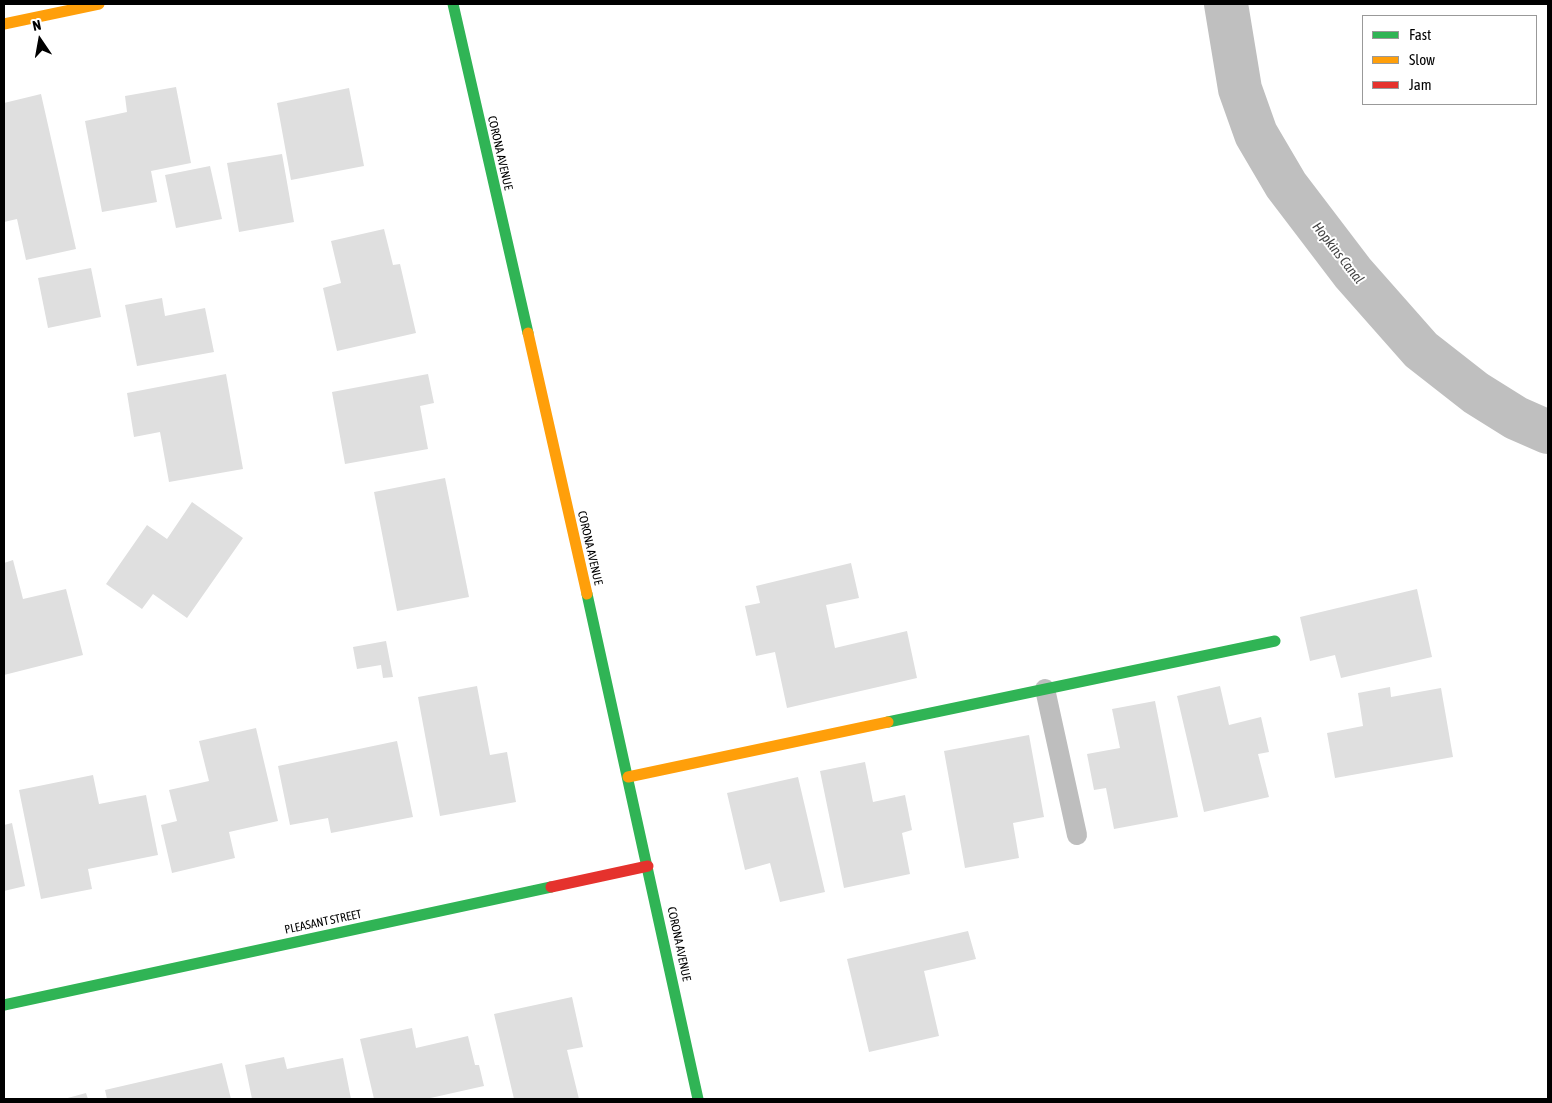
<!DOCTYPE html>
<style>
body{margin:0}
#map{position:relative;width:1552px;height:1103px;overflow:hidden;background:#fff;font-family:"Asap Condensed",sans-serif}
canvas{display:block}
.frame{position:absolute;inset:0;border:5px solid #000;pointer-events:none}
.legend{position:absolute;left:1362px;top:15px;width:175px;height:90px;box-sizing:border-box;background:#fff;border:1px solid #999;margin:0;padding:6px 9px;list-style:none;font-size:15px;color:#000}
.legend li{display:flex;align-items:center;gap:10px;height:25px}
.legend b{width:25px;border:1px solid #999}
.north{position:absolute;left:15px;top:15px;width:50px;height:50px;-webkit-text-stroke:4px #fff;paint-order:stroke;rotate:348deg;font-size:14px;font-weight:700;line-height:20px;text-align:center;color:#000}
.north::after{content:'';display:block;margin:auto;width:18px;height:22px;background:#000;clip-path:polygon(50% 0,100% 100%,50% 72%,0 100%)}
</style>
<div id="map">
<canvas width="1552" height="1103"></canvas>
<div class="frame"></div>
<ul class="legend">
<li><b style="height:6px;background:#30b455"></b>Fast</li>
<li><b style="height:6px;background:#ff9f0a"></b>Slow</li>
<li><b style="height:6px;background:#e5322d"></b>Jam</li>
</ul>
<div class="north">N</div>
</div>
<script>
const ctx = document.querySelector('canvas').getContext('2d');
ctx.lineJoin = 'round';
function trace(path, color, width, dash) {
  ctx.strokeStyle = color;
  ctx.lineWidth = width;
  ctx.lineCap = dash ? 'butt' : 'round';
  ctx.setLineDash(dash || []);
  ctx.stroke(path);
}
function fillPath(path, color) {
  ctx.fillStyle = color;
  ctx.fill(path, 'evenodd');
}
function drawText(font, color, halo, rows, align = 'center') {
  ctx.font = font + ' "Asap Condensed",sans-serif';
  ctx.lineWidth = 4;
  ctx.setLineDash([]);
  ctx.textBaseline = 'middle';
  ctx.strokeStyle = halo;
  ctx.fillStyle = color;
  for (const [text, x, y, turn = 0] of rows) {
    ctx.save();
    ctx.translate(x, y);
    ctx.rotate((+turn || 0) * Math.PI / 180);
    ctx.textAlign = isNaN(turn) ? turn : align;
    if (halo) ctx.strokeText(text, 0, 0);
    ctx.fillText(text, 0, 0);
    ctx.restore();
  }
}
trace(new Path2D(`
 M 1226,4 L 1240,89 L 1256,134 L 1286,185 L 1353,273 L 1421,350 L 1476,393 L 1516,418 L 1548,432`), '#bfbfbf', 44);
fillPath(new Path2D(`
 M 176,87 L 191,163 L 151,171 L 157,202 L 102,212 L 85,121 L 127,112 L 125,96 Z
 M 349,88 L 364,166 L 291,180 L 277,103 Z
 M 41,94 L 76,249 L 26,260 L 17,219 L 4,222 L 4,103 Z
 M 282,154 L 294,222 L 239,232 L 227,163 Z
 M 210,166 L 222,219 L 176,228 L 165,175 Z
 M 384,229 L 393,265 L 400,264 L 416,333 L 337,351 L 323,288 L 341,283 L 331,241 Z
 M 91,268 L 101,317 L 48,328 L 38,278 Z
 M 162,298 L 165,316 L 205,308 L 214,352 L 137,366 L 125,305 Z
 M 226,374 L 243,469 L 169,482 L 160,432 L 134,437 L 127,393 Z
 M 428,374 L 434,403 L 420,406 L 428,449 L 345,464 L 332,392 Z
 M 445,478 L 469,597 L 397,611 L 374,492 Z
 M 192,502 L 243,538 L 187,618 L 153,594 L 142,609 L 106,584 L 147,525 L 167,539 Z
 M 13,560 L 23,599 L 66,589 L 83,655 L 4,675 L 4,563 Z
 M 851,563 L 859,598 L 826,605 L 835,648 L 907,631 L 917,678 L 787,708 L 775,652 L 756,656 L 745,606 L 760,603 L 756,586 Z
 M 1417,589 L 1432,657 L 1341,678 L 1335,655 L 1310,661 L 1300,617 Z
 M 386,641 L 393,677 L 383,678 L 381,665 L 357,669 L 353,647 Z
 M 477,686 L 490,755 L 507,752 L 516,802 L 440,816 L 418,697 Z
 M 1220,686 L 1229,725 L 1261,717 L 1269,752 L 1258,754 L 1269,797 L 1204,812 L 1177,696 Z
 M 1390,687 L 1391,697 L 1441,688 L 1453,757 L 1335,778 L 1327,733 L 1363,726 L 1358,693 Z
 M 1155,701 L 1178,817 L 1114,829 L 1106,788 L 1094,790 L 1087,754 L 1120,748 L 1112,709 Z
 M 256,728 L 278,821 L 229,832 L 235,858 L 172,873 L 161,825 L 177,821 L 169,790 L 209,781 L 199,741 Z
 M 1029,735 L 1044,817 L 1013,823 L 1019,858 L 965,868 L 944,751 Z
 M 397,741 L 413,817 L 331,833 L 328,818 L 290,825 L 278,766 Z
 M 865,762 L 873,802 L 905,795 L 912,830 L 902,833 L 910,874 L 844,888 L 820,771 Z
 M 93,775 L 99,804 L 146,795 L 158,855 L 88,869 L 92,889 L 41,899 L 19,790 Z
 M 798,777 L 825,892 L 780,902 L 770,863 L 745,870 L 727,793 Z
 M 12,823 L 25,886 L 4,891 L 4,825 Z
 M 968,931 L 976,959 L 924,971 L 939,1036 L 869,1052 L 847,959 Z
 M 572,997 L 583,1047 L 567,1050 L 579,1099 L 514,1099 L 494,1014 Z
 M 412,1028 L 416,1048 L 468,1036 L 475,1065 L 479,1065 L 484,1086 L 426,1099 L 374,1099 L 360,1039 Z
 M 284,1057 L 287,1069 L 343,1058 L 351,1099 L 252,1099 L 245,1065 Z
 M 222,1063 L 231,1099 L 107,1099 L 105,1090 Z
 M 86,1093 L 88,1099 L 64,1099 Z`), '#dfdfdf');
trace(new Path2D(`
 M 1045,689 L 1077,835`), '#bebebe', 20);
trace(new Path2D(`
 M 453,4 L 528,333
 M 587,594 L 698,1099
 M 888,722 L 1275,641
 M 4,1005 L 551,887`), '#30b455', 11);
trace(new Path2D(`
 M 4,24 L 99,4
 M 528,333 L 587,594
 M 628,777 L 888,722`), '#ff9f0a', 11);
trace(new Path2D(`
 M 551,887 L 648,866`), '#e5322d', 11);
drawText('12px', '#000', '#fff', [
 ["CORONA AVENUE",500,153,77],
 ["CORONA AVENUE",590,548,77],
 ["PLEASANT STREET",323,922,-12],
 ["CORONA AVENUE",679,944,78]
]);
drawText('italic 14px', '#444', '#fff', [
 ["Hopkins Canal",1338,253,52]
]);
</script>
